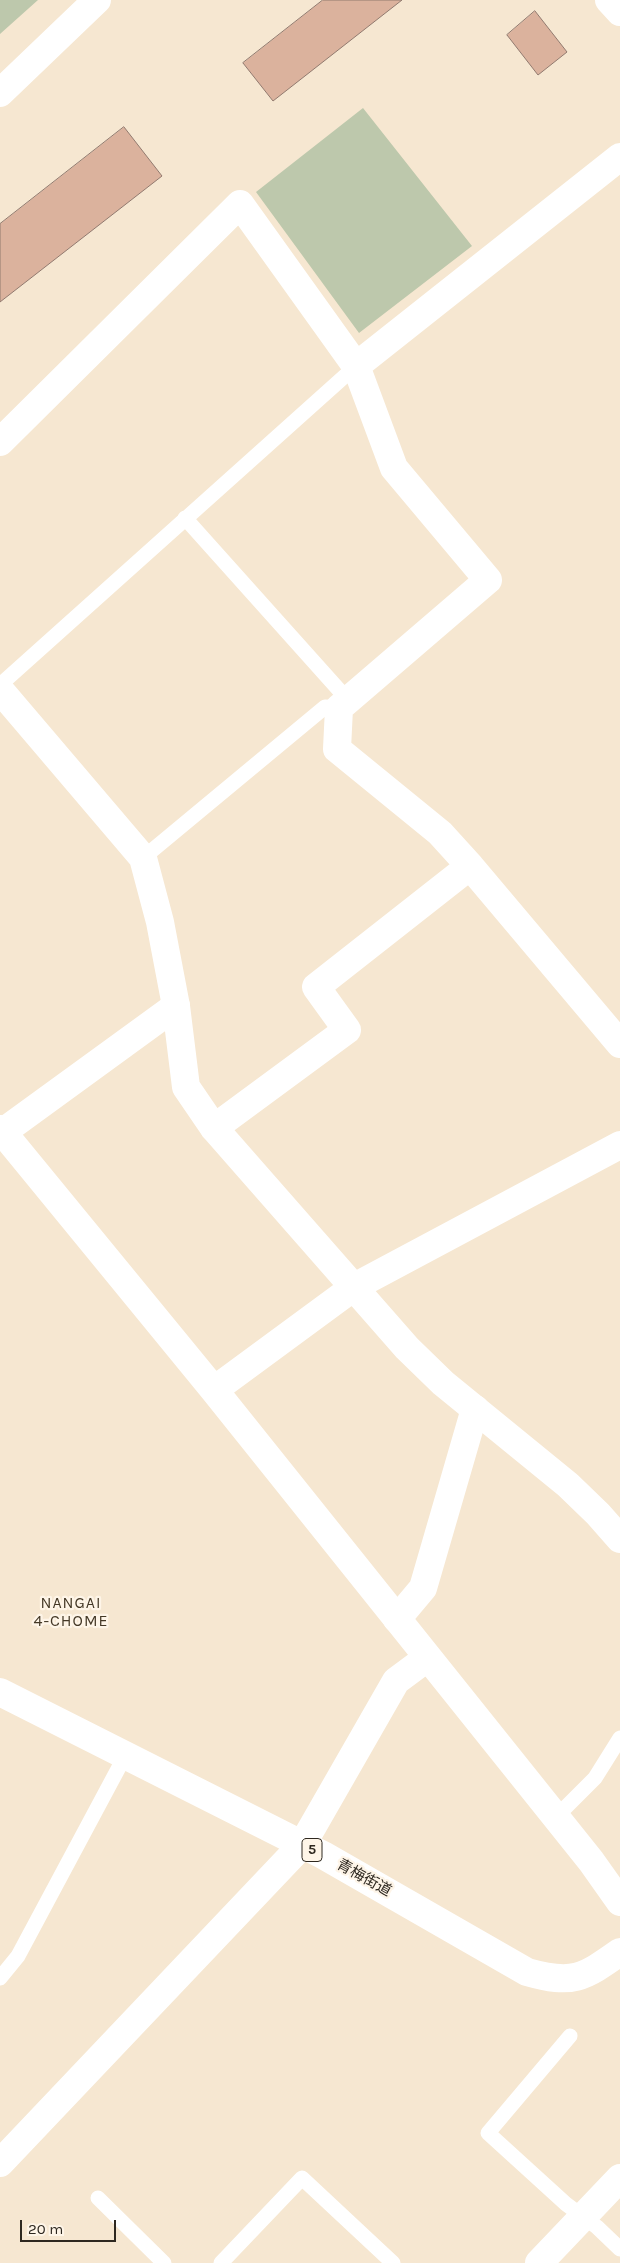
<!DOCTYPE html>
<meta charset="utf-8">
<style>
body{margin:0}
#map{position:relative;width:620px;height:2263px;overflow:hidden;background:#f6e7d1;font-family:Karla,sans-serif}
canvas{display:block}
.scale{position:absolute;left:20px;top:2220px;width:96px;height:22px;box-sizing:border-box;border:2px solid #2e2820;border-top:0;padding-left:6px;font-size:15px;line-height:18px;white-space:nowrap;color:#2e2820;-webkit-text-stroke:4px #fef5e8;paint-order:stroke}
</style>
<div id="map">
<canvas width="620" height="2263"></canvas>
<div class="scale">20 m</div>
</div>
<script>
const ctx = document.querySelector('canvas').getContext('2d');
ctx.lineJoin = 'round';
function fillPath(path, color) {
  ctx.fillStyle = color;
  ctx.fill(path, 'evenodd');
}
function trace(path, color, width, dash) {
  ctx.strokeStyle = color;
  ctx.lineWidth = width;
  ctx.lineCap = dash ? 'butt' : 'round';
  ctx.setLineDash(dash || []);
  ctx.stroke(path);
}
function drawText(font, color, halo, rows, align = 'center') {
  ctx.font = font + ' Karla,"Noto Sans JP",sans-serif';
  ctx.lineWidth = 4.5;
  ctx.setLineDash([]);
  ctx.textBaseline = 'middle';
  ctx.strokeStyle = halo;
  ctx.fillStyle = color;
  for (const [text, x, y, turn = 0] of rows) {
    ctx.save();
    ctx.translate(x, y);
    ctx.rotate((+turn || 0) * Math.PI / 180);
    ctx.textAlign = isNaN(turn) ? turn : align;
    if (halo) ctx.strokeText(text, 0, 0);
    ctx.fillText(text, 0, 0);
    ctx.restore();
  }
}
fillPath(new Path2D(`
 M 0,0 L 38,0 L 0,34 Z
 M 363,108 L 472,246 L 359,333 L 256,192 Z`), '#bdc8ac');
const building = new Path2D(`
 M 323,0 L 402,0 L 273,101 L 243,63 Z
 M 535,11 L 567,52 L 538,75 L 507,35 Z
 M 124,127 L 162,176 L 0,302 L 0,224 Z`);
fillPath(building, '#dbb29d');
trace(building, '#917a6f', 1);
trace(new Path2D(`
 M 185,518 L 348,700
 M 0,685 L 356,366
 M 143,858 L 325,707 L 339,708
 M 556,1817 L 595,1778 L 620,1738
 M 0,1978 L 18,1956 L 125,1756
 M 570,2036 L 488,2133 L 566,2204 L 597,2227 L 620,2249
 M 98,2198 L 164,2263
 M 221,2263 L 302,2178 L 393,2263`), '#fff', 15);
trace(new Path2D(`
 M 609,0 L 620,12
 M 356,366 L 620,157
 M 0,442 L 240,204 L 356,366 L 394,468 L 488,580 L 339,708 L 337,749 L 440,833 L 470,866 L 620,1044
 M 214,1128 L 347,1030 L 316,987 L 470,866
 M 3,1132 L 176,1006
 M 397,1619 L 423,1588 L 475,1409
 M 0,2163 L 302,1845 L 396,1681 L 427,1658
 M 539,2263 L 620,2178`), '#fff', 28);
trace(new Path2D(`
 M 0,93 L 97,0
 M 0,690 L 143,858 L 160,922 L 176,1006 L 186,1087 L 214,1128 L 407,1348 L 443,1383 L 568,1485 L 598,1514 L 620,1539
 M 0,1129 L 214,1390 L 591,1861 L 620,1902
 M 214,1390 L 354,1287 L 620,1145`), '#fff', 28);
trace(new Path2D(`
 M 0,1692 L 323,1855 L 527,1972 C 573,1985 583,1978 620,1952`), '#fff', 28);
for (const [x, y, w] of [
 [312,1850,20]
]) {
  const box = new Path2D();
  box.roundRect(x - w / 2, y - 11.5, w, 23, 4);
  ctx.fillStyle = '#fef5e8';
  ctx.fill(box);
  trace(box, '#2e2820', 1);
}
drawText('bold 14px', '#2e2820', null, [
 ["5",312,1850]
]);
drawText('15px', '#2e2820', '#fef5e8', [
 ["青梅街道",364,1878,29]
]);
ctx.letterSpacing = '1px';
drawText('16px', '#443826', '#fef5e8', [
 ["NANGAI",71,1603],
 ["4-CHOME",71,1621]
]);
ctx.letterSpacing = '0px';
</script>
